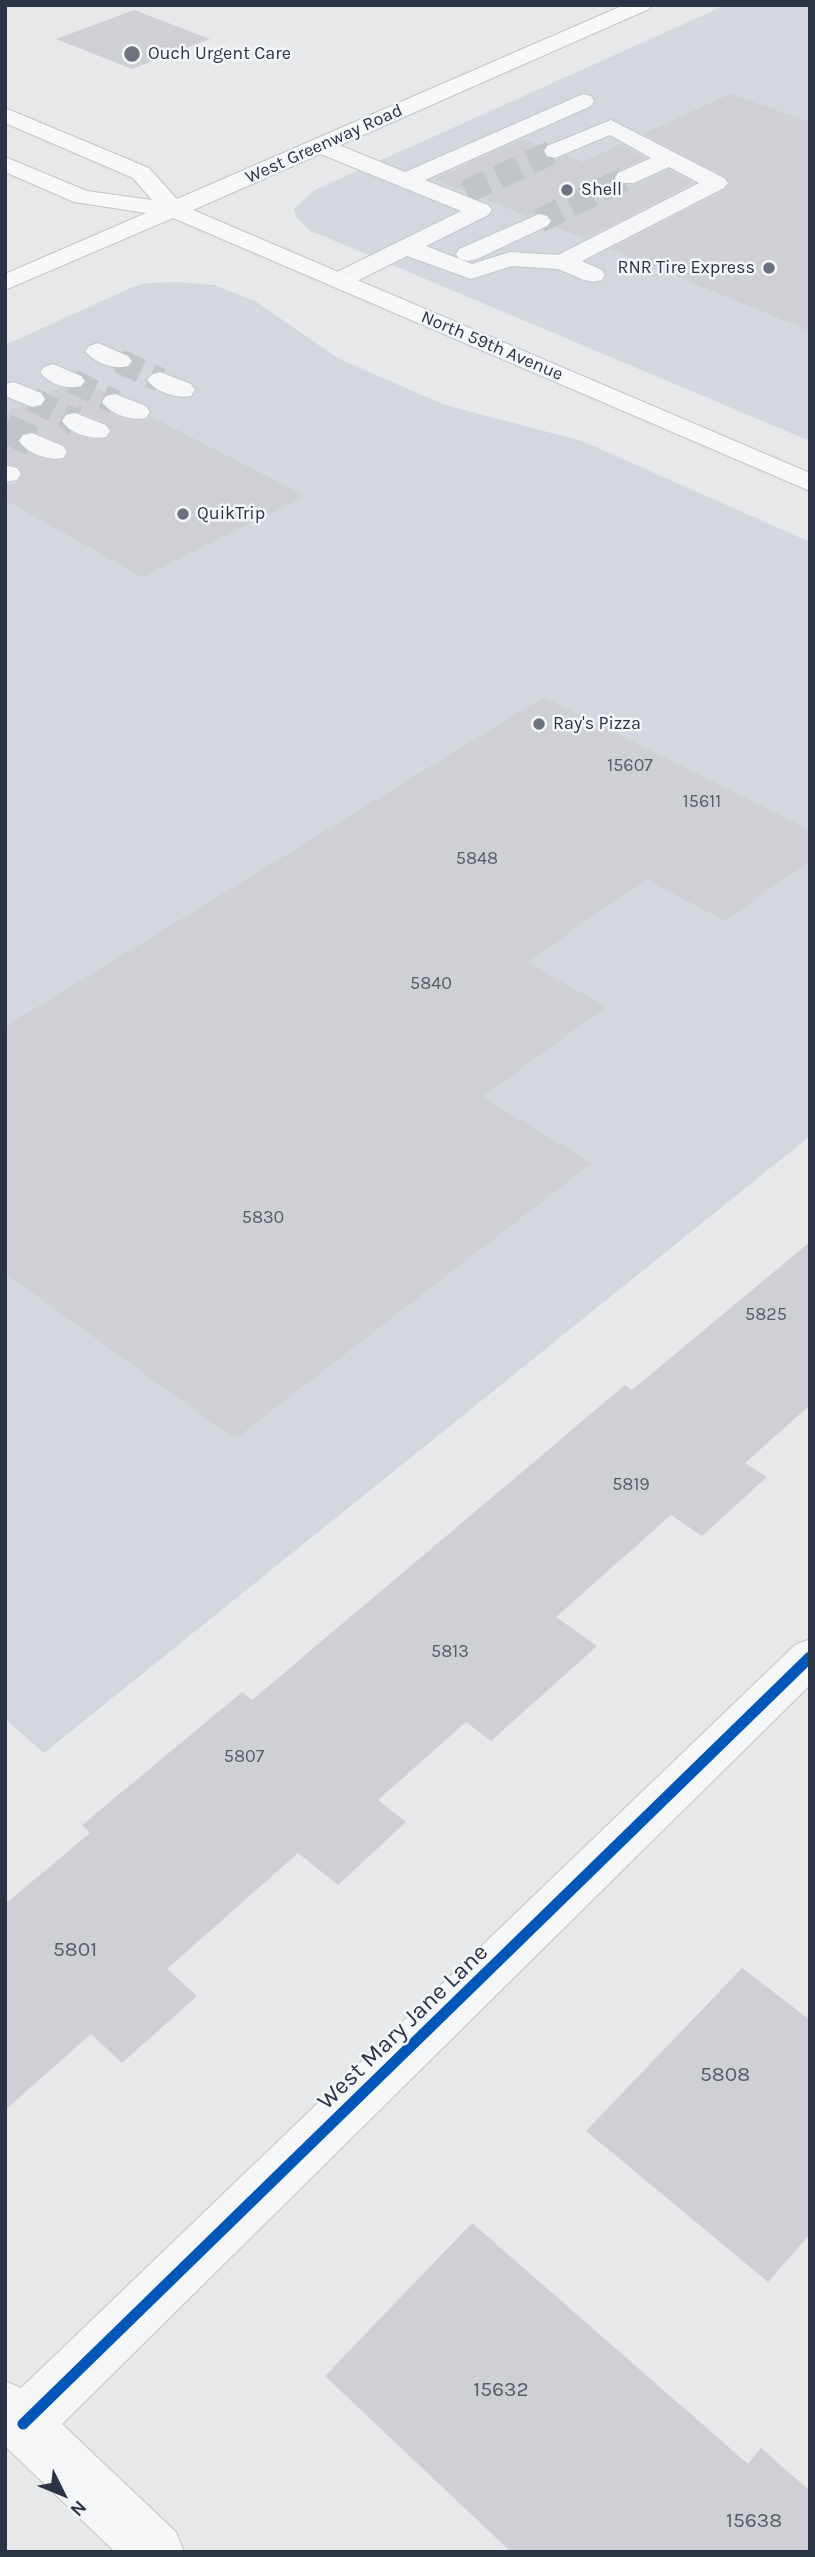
<!DOCTYPE html>
<style>
body{margin:0}
#map{position:relative;width:815px;height:2557px;overflow:hidden;background:#e6e8ea;font-family:Karla,sans-serif}
canvas{display:block}
.frame{position:absolute;inset:0;border:7px solid #2b3445;pointer-events:none}
.north{position:absolute;left:28px;top:2459px;width:70px;height:70px;-webkit-text-stroke:5px #f4f6f9;paint-order:stroke;rotate:133deg;font-size:19px;font-weight:700;line-height:28px;text-align:center;color:#2b3445}
.north::after{content:'';display:block;margin:auto;width:24px;height:32px;background:#2b3445;clip-path:polygon(50% 0,100% 100%,50% 72%,0 100%)}
</style>
<div id="map">
<canvas width="815" height="2557"></canvas>
<div class="frame"></div>
<div class="north">N</div>
</div>
<script>
const ctx = document.querySelector('canvas').getContext('2d');
ctx.lineJoin = 'round';
function fillPath(path, color) {
  ctx.fillStyle = color;
  ctx.fill(path, 'evenodd');
}
function trace(path, color, width, dash) {
  ctx.strokeStyle = color;
  ctx.lineWidth = width;
  ctx.lineCap = dash ? 'butt' : 'round';
  ctx.setLineDash(dash || []);
  ctx.stroke(path);
}
function drawText(font, color, halo, rows, align = 'center') {
  ctx.font = font + ' Karla,sans-serif';
  ctx.lineWidth = 5;
  ctx.setLineDash([]);
  ctx.textBaseline = 'middle';
  ctx.strokeStyle = halo;
  ctx.fillStyle = color;
  for (const [text, x, y, turn = 0] of rows) {
    ctx.save();
    ctx.translate(x, y);
    ctx.rotate((+turn || 0) * Math.PI / 180);
    ctx.textAlign = isNaN(turn) ? turn : align;
    if (halo) ctx.strokeText(text, 0, 0);
    ctx.fillText(text, 0, 0);
    ctx.restore();
  }
}
fillPath(new Path2D(`
 M 726,5 L 810,5 L 810,441 L 309,230 L 297,218 L 294,209 L 315,190 Z
 M 177,282 L 214,285 L 255,301 L 339,359 L 445,405 L 582,441 L 810,542 L 810,1136 L 44,1753 L 5,1719 L 5,345 L 133,287 L 147,283 Z`), '#d4d7dd');
fillPath(new Path2D(`
 M 134,10 L 210,39 L 132,69 L 56,39 Z
 M 730,94 L 810,122 L 810,331 L 610,249 L 725,190 L 730,185 L 725,176 L 643,134 Z
 M 523,139 L 543,147 L 542,152 L 545,157 L 554,161 L 567,156 L 583,162 L 621,144 L 645,158 L 616,172 L 613,179 L 618,186 L 635,185 L 669,170 L 693,183 L 584,239 L 551,225 L 554,221 L 548,213 L 538,212 L 527,216 L 434,179 Z
 M 87,383 L 107,393 L 99,402 L 115,416 L 140,421 L 146,421 L 150,416 L 305,496 L 142,577 L 5,500 L 5,485 L 17,483 L 23,475 L 19,467 L 5,463 L 5,413 L 21,405 L 31,409 L 42,408 L 47,400 L 45,394 L 59,388 L 81,389 ZM 74,410 L 108,424 L 112,430 L 108,438 L 88,439 L 69,431 L 59,421 L 64,414 ZM 33,431 L 65,445 L 69,451 L 65,459 L 45,460 L 21,448 L 16,441 L 21,434 Z
 M 544,697 L 810,830 L 810,860 L 725,921 L 646,879 L 527,962 L 606,1007 L 482,1097 L 592,1163 L 235,1439 L 5,1273 L 5,1027 Z
 M 810,1242 L 810,1405 L 745,1463 L 767,1477 L 702,1536 L 671,1515 L 556,1617 L 597,1646 L 491,1741 L 466,1722 L 378,1800 L 406,1822 L 338,1885 L 298,1853 L 167,1969 L 197,1996 L 122,2063 L 91,2034 L 5,2110 L 5,1904 L 90,1833 L 82,1825 L 242,1692 L 252,1700 L 625,1385 L 632,1390 Z
 M 742,1968 L 810,2020 L 810,2234 L 768,2282 L 586,2131 Z
 M 472,2223 L 748,2464 L 761,2448 L 810,2491 L 810,2552 L 511,2552 L 325,2376 Z`), '#ced0d3');
trace(new Path2D(`
 M 466,192 L 555,151
 M 539,221 L 626,178
 M 119,361 L 160,380
 M 72,381 L 115,402
 M 32,399 L 74,421`), '#c1c4c9', 24, [24, 11]);
trace(new Path2D(`
 M 71,419 L 75,421
 M 5,428 L 32,441`), '#c1c4c9', 30, [30, 15]);
const minor = new Path2D(`
 M 583,94 L 591,96 L 594,101 L 591,106 L 425,180 L 488,205 L 492,210 L 488,215 L 426,246 L 472,264 L 510,252 L 558,255 L 699,183 L 669,167 L 634,183 L 618,183 L 615,178 L 618,173 L 651,158 L 610,135 L 555,158 L 547,156 L 544,151 L 547,146 L 611,120 L 724,178 L 728,183 L 724,188 L 582,261 L 602,270 L 605,275 L 602,280 L 593,282 L 584,280 L 558,269 L 512,266 L 471,279 L 407,256 L 349,285 L 340,287 L 331,285 L 328,280 L 331,275 L 461,211 L 313,151 L 310,146 L 313,141 L 329,141 L 405,172 Z
 M 539,214 L 547,216 L 551,221 L 547,226 L 477,259 L 468,261 L 459,259 L 456,254 L 459,249 Z
 M 98,343 L 128,356 L 132,361 L 128,366 C 114,370 94,363 85,351 L 89,346 Z
 M 53,364 L 81,376 L 85,381 L 81,386 C 67,390 49,384 40,372 L 44,367 Z
 M 160,372 L 191,384 L 195,390 L 191,396 C 177,399 156,392 147,380 L 151,375 Z
 M 14,382 L 41,393 L 45,399 L 41,405 L 32,407 L 5,396 L 5,384 Z
 M 115,394 L 146,406 L 150,412 L 146,418 C 132,421 111,415 102,402 L 106,396 Z
 M 75,413 L 106,425 L 110,431 L 106,437 C 92,440 70,434 62,421 L 66,415 Z
 M 32,433 L 63,446 L 67,452 L 63,458 C 49,461 28,454 19,441 L 23,435 Z
 M 5,465 L 17,468 L 21,474 L 17,480 L 5,482 Z
 M 810,1639 L 810,1685 L 62,2424 L 176,2532 L 184,2552 L 115,2552 L 5,2446 L 5,2381 L 21,2388 L 795,1645 Z`);
const major = new Path2D(`
 M 624,5 L 652,5 L 649,9 L 193,210 L 810,473 L 810,491 L 173,218 L 5,290 L 5,274 L 146,213 L 74,202 L 5,172 L 5,157 L 87,191 L 152,200 L 133,178 L 5,123 L 5,108 L 149,168 L 177,199 Z`);
trace(minor, '#c4c6c8', 2);
trace(major, '#c2c5c8', 2);
fillPath(minor, '#f5f6f7');
fillPath(major, '#f8f8f8');
trace(new Path2D(`
 M 808,1659 L 810,1657`), '#0057b8', 9);
trace(new Path2D(`
 M 23,2424 L 810,1657`), '#0057b8', 11);
for (const [x, y, r, color] of [
 [132,54,9,"#6c737f"],
 [567,190,7,"#6c737f"],
 [769,268,7,"#6c737f"],
 [183,514,7,"#6c737f"],
 [539,724,7,"#6c737f"]
]) {
  const dot = new Path2D();
  dot.arc(x, y, r, 0, 2 * Math.PI);
  ctx.fillStyle = color;
  ctx.fill(dot);
  trace(dot, '#f4f6f9', 2.5);
}
drawText('18px', '#2b3445', '#f4f6f9', [
 ["Ouch Urgent Care",148,54],
 ["Shell",581,190],
 ["RNR Tire Express",755,268,"right"],
 ["QuikTrip",197,514],
 ["Ray's Pizza",553,724]
], 'left');
drawText('18px', '#2b3445', '#f4f6f9', [
 ["West Greenway Road",324,144,-24],
 ["North 59th Avenue",492,346,23]
]);
drawText('18px', '#545c69', null, [
 ["15607",630,766],
 ["15611",702,802],
 ["5848",477,859],
 ["5840",431,984],
 ["5830",263,1218],
 ["5825",766,1315],
 ["5819",631,1485],
 ["5813",450,1652],
 ["5807",244,1757]
]);
drawText('21px', '#545c69', null, [
 ["5801",75,1950],
 ["5808",725,2075],
 ["15632",501,2390],
 ["15638",754,2521]
]);
drawText('24px', '#2b3445', '#f4f6f9', [
 ["West Mary Jane Lane",403,2027,-44]
]);
</script>
